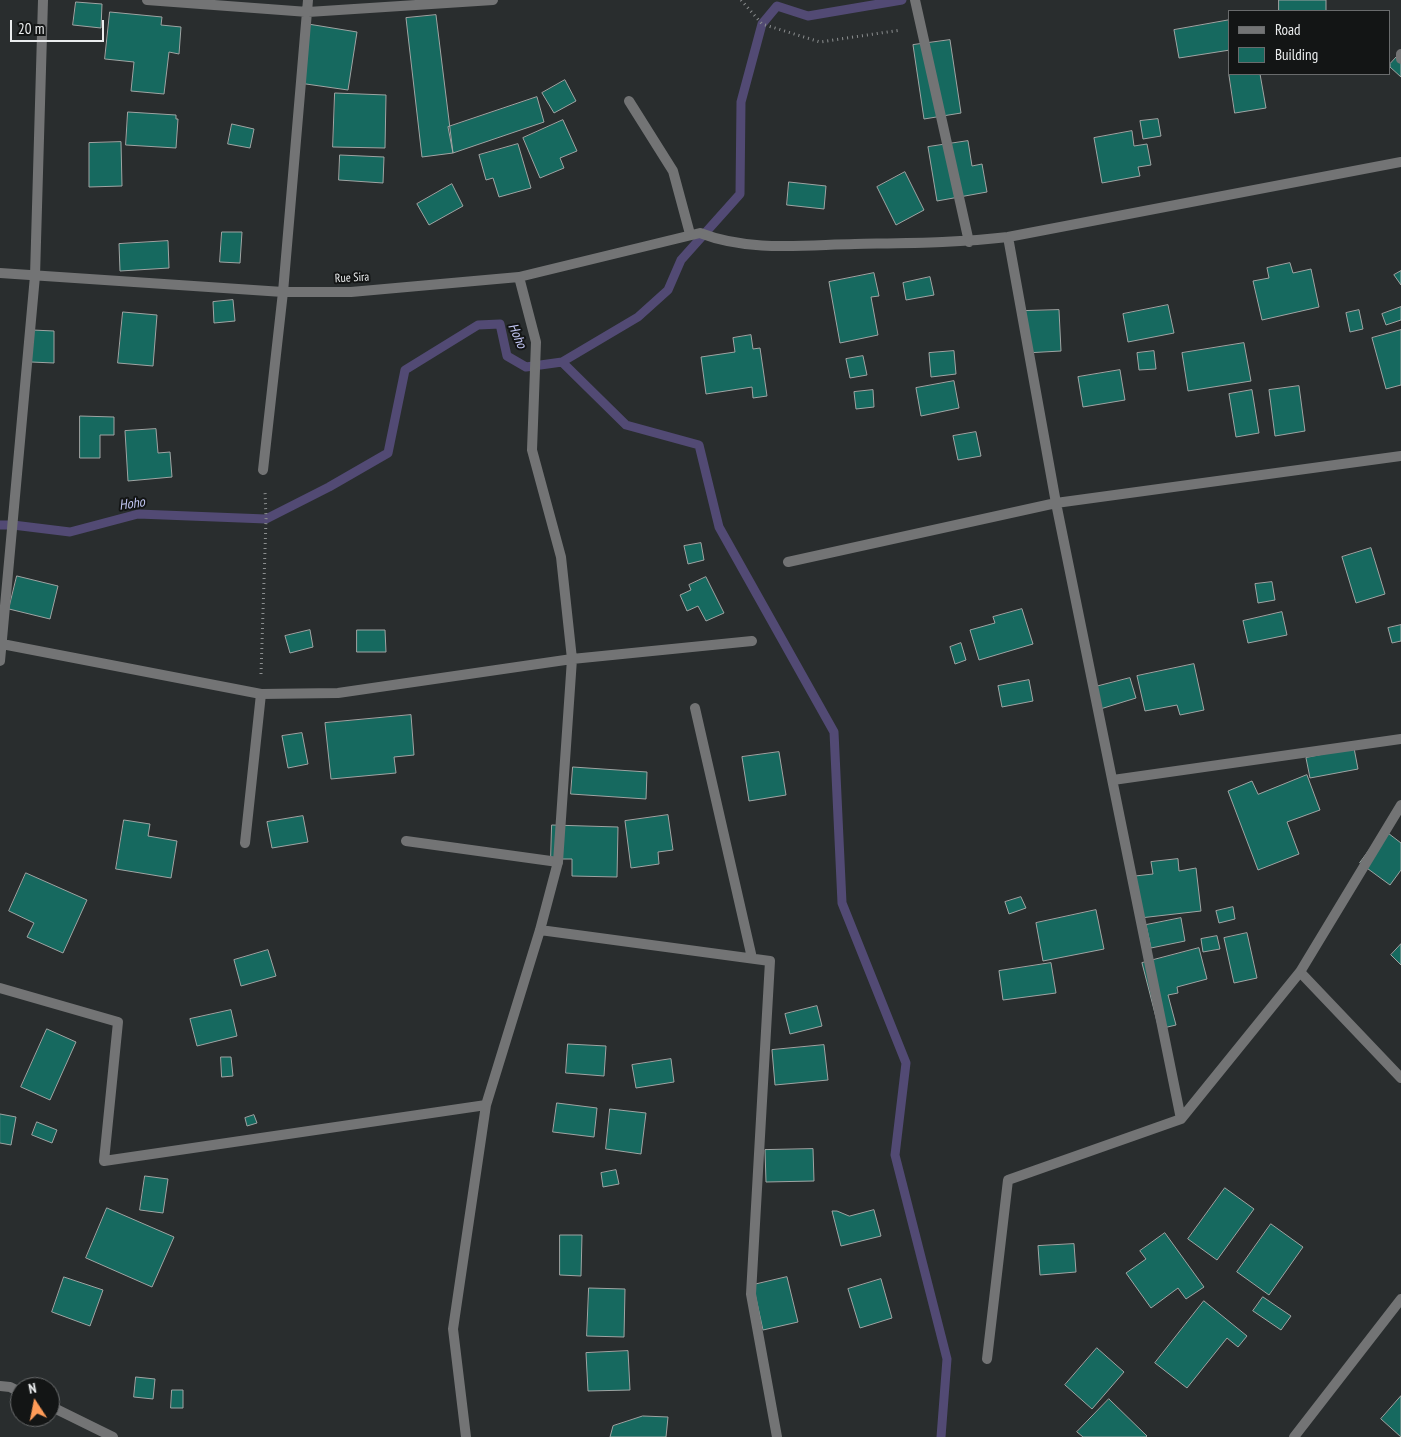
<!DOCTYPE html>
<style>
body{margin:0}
#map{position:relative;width:1401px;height:1437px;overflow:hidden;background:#292d2e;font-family:"PT Sans Narrow",sans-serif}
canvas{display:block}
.legend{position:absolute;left:1228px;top:10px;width:162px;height:65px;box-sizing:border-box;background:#131515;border:1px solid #696b6c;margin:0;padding:6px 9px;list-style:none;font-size:15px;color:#ebedee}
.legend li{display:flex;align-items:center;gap:10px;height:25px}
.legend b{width:25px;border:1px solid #696b6c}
.north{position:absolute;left:10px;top:1377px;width:50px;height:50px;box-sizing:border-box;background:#131515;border:1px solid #696b6c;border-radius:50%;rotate:349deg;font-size:14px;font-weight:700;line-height:20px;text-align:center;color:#ebedee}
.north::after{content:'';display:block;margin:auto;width:18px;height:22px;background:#fe9b58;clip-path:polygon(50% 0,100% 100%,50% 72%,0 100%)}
.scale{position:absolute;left:10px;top:20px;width:94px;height:22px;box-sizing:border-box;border:2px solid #ebedee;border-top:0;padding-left:6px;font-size:15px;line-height:18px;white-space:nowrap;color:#ebedee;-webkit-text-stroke:4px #131515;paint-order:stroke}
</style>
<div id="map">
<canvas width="1401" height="1437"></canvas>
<ul class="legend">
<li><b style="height:6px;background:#737475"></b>Road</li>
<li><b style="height:14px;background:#16695f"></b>Building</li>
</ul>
<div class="north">N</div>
<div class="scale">20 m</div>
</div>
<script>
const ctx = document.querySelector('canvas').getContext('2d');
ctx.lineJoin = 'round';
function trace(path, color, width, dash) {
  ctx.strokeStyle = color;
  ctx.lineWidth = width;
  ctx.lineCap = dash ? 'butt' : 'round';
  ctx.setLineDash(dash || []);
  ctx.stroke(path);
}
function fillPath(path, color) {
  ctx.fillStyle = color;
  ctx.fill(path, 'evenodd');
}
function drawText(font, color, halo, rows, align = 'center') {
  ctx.font = font + ' "PT Sans Narrow",sans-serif';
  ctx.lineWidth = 4;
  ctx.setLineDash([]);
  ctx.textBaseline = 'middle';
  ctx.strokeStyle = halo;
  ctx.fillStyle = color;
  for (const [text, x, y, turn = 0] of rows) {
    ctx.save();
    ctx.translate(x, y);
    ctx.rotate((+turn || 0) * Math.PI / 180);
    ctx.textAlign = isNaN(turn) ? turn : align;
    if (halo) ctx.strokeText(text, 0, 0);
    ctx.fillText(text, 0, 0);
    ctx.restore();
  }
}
trace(new Path2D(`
 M 562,362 L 626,425 L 699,445 L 719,527 L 834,732 L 842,903 L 906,1063 L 895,1155 L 947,1359 L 941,1437
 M 0,525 L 13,525 L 70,532 L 138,514 L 266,519 L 329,487 L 388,453 L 405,370 L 478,325 L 500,324 L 507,356 L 526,367 L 562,362 L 638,317 L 668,290 L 681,260 L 740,194 L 741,102 L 762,24 L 777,6 L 808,16 L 902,0`), '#524a74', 9);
const building = new Path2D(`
 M 1279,0 L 1326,0 L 1326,11 L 1279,11 Z
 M 76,2 L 102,4 L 101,28 L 73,25 Z
 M 110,12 L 162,17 L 161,25 L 181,27 L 179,54 L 169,52 L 164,94 L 131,91 L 134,62 L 105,59 Z
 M 436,15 L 453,153 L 422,157 L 406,18 Z
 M 1230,20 L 1230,50 L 1179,58 L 1174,30 Z
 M 308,24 L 357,32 L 348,90 L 299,83 Z
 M 950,40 L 961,113 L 924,119 L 913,45 Z
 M 1401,52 L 1401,77 L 1390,67 L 1390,64 Z
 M 1229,73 L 1260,74 L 1266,108 L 1235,113 Z
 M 565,80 L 576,101 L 554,113 L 542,93 Z
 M 335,93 L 386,95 L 385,148 L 333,147 Z
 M 537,97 L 544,122 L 453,153 L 448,127 Z
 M 128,112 L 176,115 L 176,119 L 178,119 L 176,148 L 126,145 Z
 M 1158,119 L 1161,136 L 1143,139 L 1140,121 Z
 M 563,120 L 577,151 L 560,158 L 564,168 L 540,178 L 523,138 Z
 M 232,124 L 254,129 L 250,148 L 228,144 Z
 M 1132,131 L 1134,146 L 1147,144 L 1151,165 L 1138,167 L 1140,176 L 1102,183 L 1094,138 Z
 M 968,141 L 972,166 L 982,164 L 987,192 L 937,201 L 928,147 Z
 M 121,142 L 122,186 L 89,187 L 89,143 Z
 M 518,144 L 531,188 L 499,197 L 493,178 L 486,180 L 479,155 Z
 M 340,155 L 384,157 L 383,183 L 339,180 Z
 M 905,172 L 924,210 L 896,225 L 877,187 Z
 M 789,182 L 826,186 L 824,209 L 787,205 Z
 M 452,184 L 463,206 L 429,225 L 417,204 Z
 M 222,232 L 242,232 L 240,263 L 220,262 Z
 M 168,241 L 169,268 L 120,271 L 119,244 Z
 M 1290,263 L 1293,273 L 1311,269 L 1319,307 L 1262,320 L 1253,281 L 1269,278 L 1267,268 Z
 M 1401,271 L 1401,285 L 1394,275 Z
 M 874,273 L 879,296 L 871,297 L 878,335 L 840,343 L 829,282 Z
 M 930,277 L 934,295 L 906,300 L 903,283 Z
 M 233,300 L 235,321 L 214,323 L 213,302 Z
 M 1168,305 L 1174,333 L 1128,342 L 1123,314 Z
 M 1401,307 L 1401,320 L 1386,325 L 1382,314 Z
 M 1059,310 L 1061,351 L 1025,353 L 1024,311 Z
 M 1359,310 L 1363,329 L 1350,332 L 1346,313 Z
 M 123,312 L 157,315 L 153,366 L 118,363 Z
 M 32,330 L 54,331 L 54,363 L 31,362 Z
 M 1401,330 L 1401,385 L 1386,389 L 1372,338 Z
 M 751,335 L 753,349 L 760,348 L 767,396 L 753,398 L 752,387 L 706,394 L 701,357 L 735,352 L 733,338 Z
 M 1244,343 L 1251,381 L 1188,391 L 1182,353 Z
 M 954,351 L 956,374 L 931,377 L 929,353 Z
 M 1154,351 L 1156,369 L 1139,370 L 1137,353 Z
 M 863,356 L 867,375 L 850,378 L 846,359 Z
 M 1120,370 L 1125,400 L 1083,407 L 1078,377 Z
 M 954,381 L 959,408 L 921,416 L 916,388 Z
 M 1299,386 L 1305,431 L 1275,436 L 1269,390 Z
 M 873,390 L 874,407 L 856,409 L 854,392 Z
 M 1252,390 L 1259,433 L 1236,437 L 1229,394 Z
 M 80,416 L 114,417 L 114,435 L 100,435 L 100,458 L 80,458 Z
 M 156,429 L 158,453 L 170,452 L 172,477 L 128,481 L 125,431 Z
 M 976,432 L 981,456 L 958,460 L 953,436 Z
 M 701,543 L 704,560 L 688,564 L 684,546 Z
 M 1371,548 L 1385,594 L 1356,603 L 1342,557 Z
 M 17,576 L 58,586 L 50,619 L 9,609 Z
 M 706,577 L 724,613 L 706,621 L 698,606 L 687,611 L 680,595 L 691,590 L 689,585 Z
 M 1272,582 L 1275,600 L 1258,603 L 1255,584 Z
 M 1022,609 L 1033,644 L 979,660 L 970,630 L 995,623 L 993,617 Z
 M 1282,612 L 1287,635 L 1248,643 L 1243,621 Z
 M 1401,625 L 1401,641 L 1392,643 L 1388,628 Z
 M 310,630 L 313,647 L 290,653 L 285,636 Z
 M 357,630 L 385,630 L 386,652 L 357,652 Z
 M 961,643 L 966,660 L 955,664 L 950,647 Z
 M 1194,664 L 1204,710 L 1180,715 L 1177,705 L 1145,711 L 1137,676 Z
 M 1130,678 L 1136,698 L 1097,710 L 1091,688 Z
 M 1029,680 L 1033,701 L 1002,707 L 998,686 Z
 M 411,715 L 414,755 L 394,757 L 396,773 L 331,779 L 325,723 Z
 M 302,733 L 308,764 L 288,768 L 282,736 Z
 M 1354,748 L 1358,769 L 1310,778 L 1306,758 Z
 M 779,752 L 786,795 L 749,801 L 742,757 Z
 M 573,767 L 647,772 L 646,799 L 571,794 Z
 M 1307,775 L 1320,810 L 1287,822 L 1299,854 L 1258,870 L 1228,791 L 1252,781 L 1258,794 Z
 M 668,815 L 673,850 L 658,852 L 659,864 L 631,868 L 625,821 Z
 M 303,816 L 308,842 L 272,848 L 267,822 Z
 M 124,820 L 150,824 L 148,836 L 177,841 L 171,878 L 116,869 Z
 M 552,825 L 618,827 L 617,877 L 572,876 L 572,859 L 551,859 Z
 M 1384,830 L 1401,843 L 1401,870 L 1390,885 L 1360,863 Z
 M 1178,859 L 1179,871 L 1196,868 L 1201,911 L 1140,918 L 1135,876 L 1153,874 L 1151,862 Z
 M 26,873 L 87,900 L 63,953 L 27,937 L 34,923 L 9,911 Z
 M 1021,897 L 1026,908 L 1009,914 L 1005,902 Z
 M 1233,907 L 1235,919 L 1219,923 L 1216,911 Z
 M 1096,910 L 1104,949 L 1043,961 L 1036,923 Z
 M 1181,918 L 1185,941 L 1151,948 L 1146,925 Z
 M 1247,933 L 1257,978 L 1234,983 L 1224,938 Z
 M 1217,936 L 1220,949 L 1203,952 L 1201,939 Z
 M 1401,944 L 1401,965 L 1391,955 Z
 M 1199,948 L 1207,979 L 1177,987 L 1178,993 L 1168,995 L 1176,1025 L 1159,1029 L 1142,963 Z
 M 268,950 L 276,976 L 241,986 L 234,960 Z
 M 1051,963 L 1056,993 L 1003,1000 L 999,971 Z
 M 817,1006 L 822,1026 L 790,1034 L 785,1014 Z
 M 231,1010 L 237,1036 L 197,1046 L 190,1019 Z
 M 47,1029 L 76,1042 L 50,1100 L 21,1087 Z
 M 568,1044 L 606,1046 L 604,1076 L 566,1073 Z
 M 824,1045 L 828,1080 L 775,1085 L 772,1050 Z
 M 221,1057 L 231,1057 L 233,1076 L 222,1077 Z
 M 671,1059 L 674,1082 L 636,1088 L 632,1065 Z
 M 557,1103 L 597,1108 L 594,1137 L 553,1132 Z
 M 610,1109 L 646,1113 L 641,1154 L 606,1149 Z
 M 0,1114 L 16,1117 L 11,1145 L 0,1143 Z
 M 254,1115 L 257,1123 L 247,1126 L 245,1118 Z
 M 37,1122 L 57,1130 L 52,1143 L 32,1135 Z
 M 813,1149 L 814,1181 L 766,1182 L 765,1150 Z
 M 616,1170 L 619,1184 L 603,1187 L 601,1173 Z
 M 145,1176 L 168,1179 L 163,1213 L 140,1210 Z
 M 1225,1188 L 1254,1209 L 1217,1260 L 1188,1239 Z
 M 107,1208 L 174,1237 L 152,1287 L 86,1258 Z
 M 874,1210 L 881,1236 L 841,1246 L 832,1211 L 837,1211 L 849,1216 Z
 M 1271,1224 L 1303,1247 L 1269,1295 L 1237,1272 Z
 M 1165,1233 L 1204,1287 L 1186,1299 L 1178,1288 L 1151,1308 L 1126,1273 L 1146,1259 L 1140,1251 Z
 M 560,1235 L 582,1235 L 581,1276 L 560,1275 Z
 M 1074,1244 L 1076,1272 L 1040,1275 L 1038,1246 Z
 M 64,1277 L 103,1290 L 90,1326 L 52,1312 Z
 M 787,1277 L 798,1322 L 763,1330 L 753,1285 Z
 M 881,1279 L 892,1318 L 860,1328 L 848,1289 Z
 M 589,1288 L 625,1289 L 624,1337 L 587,1336 Z
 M 1263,1297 L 1291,1316 L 1281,1330 L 1253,1311 Z
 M 1204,1301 L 1247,1336 L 1238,1347 L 1227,1338 L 1187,1388 L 1155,1363 Z
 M 1097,1348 L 1124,1372 L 1092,1409 L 1065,1385 Z
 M 628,1351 L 630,1390 L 588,1391 L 586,1353 Z
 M 136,1377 L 155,1379 L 153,1399 L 134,1397 Z
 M 172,1390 L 183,1390 L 183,1408 L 171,1408 Z
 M 1401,1396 L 1401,1437 L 1381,1419 Z
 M 1109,1399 L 1147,1436 L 1146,1437 L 1083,1437 L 1077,1432 Z
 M 643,1416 L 668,1417 L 666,1437 L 610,1437 L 613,1426 Z`);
fillPath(building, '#16695f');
trace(building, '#9fa4a3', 1);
trace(new Path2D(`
 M 741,0 L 762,24 L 820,42 L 901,30
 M 261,674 L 266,519 L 265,491`), '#8c8f90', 3, [1, 4]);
trace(new Path2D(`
 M 1401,54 L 1401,59
 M 629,101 L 673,171 L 690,234
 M 406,841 L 558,862
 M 245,843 L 261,694`), '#737475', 10);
trace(new Path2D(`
 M 147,0 L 308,12 L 493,0
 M 915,0 L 969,242
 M 1008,237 L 1056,503 L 1181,1119
 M 0,273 L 283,292 L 351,292 L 519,277 L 700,233 C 749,252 803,245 855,244 C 906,243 957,243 1008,237 L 1401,162
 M 263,470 L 283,292 L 308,0
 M 788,562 L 1056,503 L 1401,456
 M 2,644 L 261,694 L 338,693 L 572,659 L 752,641
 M 0,661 L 35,276 L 43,0
 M 695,708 L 752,958
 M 1113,780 L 1401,739
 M 540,930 L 770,961 L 751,1294 L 777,1437
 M 1300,972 L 1401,1078
 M 0,988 L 118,1022 L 104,1161 L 486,1105
 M 987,1359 L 1008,1180 L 1181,1119 L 1300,972 L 1401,805
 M 0,1386 L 10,1387 L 20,1392
 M 50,1406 L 113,1437
 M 466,1437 L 453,1329 L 486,1105 L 540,930 L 558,862 L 572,659 L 561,557 L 532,450 L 536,342 L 519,277
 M 1294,1437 L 1401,1299`), '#737475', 10);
drawText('12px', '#ebedee', '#131515', [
 ["Rue Sira",352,278,-3]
]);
drawText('italic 14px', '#c2c6f3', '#131515', [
 ["Hoho",517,336,66],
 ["Hoho",132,504,-8]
]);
</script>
